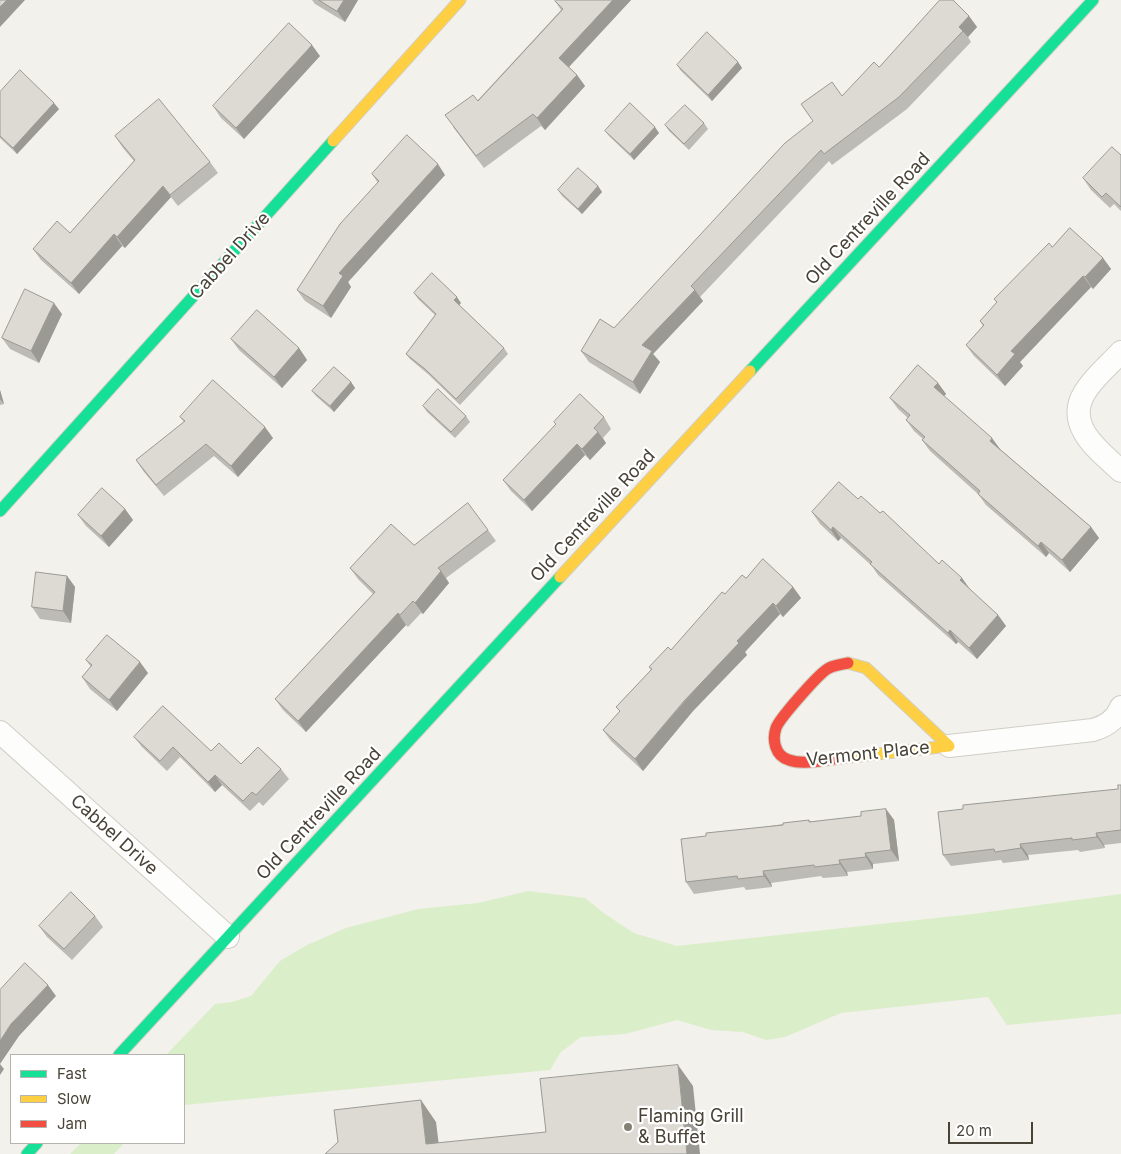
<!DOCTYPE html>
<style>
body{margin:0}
#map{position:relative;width:1121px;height:1154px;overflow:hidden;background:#f2f1eb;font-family:Inter,sans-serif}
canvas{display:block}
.legend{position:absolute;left:10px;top:1054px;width:175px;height:90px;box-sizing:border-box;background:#fff;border:1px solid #b6b4af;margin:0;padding:6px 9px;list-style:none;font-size:15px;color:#484336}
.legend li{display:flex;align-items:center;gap:10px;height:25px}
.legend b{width:25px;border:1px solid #b6b4af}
.scale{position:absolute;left:948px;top:1122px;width:85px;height:22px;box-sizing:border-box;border:2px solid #484336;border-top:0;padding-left:6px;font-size:15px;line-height:18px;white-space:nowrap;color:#484336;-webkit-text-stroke:4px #fff;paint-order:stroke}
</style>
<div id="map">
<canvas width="1121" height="1154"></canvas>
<ul class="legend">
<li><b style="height:6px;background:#16e098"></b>Fast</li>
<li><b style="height:6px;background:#ffcf43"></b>Slow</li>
<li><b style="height:6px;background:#f24e42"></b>Jam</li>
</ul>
<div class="scale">20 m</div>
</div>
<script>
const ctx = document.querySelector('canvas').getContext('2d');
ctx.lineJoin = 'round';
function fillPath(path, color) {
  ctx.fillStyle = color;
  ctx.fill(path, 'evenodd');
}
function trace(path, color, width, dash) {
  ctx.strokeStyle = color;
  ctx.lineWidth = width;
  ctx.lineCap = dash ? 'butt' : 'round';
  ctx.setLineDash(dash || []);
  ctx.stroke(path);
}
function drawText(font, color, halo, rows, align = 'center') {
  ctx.font = font + ' Inter,sans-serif';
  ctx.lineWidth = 4.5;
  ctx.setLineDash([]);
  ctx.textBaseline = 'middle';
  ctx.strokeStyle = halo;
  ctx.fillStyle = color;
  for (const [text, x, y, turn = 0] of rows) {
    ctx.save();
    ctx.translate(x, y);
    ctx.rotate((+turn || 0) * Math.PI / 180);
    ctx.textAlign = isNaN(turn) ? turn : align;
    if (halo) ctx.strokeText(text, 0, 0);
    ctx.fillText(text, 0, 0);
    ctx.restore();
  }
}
fillPath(new Path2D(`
 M 528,891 L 585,898 L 605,914 L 634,933 L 677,946 L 973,914 L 1121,894 L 1121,1014 L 1007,1025 L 988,997 L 841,1013 L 785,1037 L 766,1040 L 743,1032 L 711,1030 L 677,1020 L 625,1034 L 581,1037 L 561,1052 L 550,1070 L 184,1105 L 184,1055 L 166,1055 L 215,1004 L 232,1002 L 251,996 L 280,961 L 305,946 L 346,928 L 418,909 L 478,903 Z
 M 81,1143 L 124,1143 L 114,1154 L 70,1154 Z`), '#dbeeca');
const street = new Path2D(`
 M 1121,352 C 1110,364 1094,377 1085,392 C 1064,425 1099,451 1121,471
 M 0,732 L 228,937
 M 949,746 L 1093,730 C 1106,726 1116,720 1121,707`);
const fast = new Path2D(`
 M 750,371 L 1093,0
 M 0,511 L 333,141
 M 119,1055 L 560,577
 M 27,1154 L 37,1143`);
const slow = new Path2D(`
 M 333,141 L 460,0
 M 560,577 L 750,371
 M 848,663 L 866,668 L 949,746 L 850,757`);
const jam = new Path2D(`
 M 848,663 C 842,664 835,665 829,668 C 820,672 779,719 776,728 C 772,740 775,756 789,760 C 806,766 832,758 850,757`);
trace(street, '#d0cec8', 24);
trace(fast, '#d2cfc2', 13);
trace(slow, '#d2cfc2', 13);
trace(jam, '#d2cfc2', 13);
trace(street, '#fdfdfc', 22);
trace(fast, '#16e098', 11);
trace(slow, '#ffcf43', 11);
trace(jam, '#f24e42', 11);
fillPath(new Path2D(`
 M 312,0 L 358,0 L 345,22 L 315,4 Z
 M 631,0 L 569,67 L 577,75 L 585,86 L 545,130 L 541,126 L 484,168 L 453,127 L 561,10 L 555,1 Z
 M 969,16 L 977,27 L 968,37 L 971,42 L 907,109 L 832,165 L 829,161 L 700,297 L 703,301 L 653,354 L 660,362 L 640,394 L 589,362 L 581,351 L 614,328 L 813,121 L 842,96 L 879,67 Z
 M 320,56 L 244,139 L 221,118 L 213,106 Z
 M 738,62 L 742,68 L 712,101 L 681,71 L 677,65 Z
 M 0,92 L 59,109 L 17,154 L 0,138 Z
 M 704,123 L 708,129 L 689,150 L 669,131 L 665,125 Z
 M 605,131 L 659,133 L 634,160 L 609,136 Z
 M 115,136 L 210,162 L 218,173 L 178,206 L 171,197 L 125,248 L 122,246 L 79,294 L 41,260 L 33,249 L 70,233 L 134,161 L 123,148 Z
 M 1121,155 L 1121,211 L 1114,204 L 1110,208 L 1091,190 L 1083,178 Z
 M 372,174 L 445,175 L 348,282 L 351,287 L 331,318 L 305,301 L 297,290 L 378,183 Z
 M 598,186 L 602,192 L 582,214 L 562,196 L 558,190 Z
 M 1052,247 L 1103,258 L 1111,269 L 1093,289 L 1091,287 L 1020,362 L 1023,366 L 1005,386 L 974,356 L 966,345 L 983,326 L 980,321 L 997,303 L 994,299 Z
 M 414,293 L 461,303 L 459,305 L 504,348 L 508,354 L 460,405 L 429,375 L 410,359 L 406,354 L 435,315 L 418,299 Z
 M 62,314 L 39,363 L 10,349 L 2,338 Z
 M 231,339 L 299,348 L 307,360 L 282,388 L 239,350 Z
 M 351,382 L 355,388 L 334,412 L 316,396 L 312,391 Z
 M 938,383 L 946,394 L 944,396 L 1000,449 L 1091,527 L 1099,538 L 1070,572 L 1049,553 L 1046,557 L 986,505 L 978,494 L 930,451 L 922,440 L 923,439 L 914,431 L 906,420 L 908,418 L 898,409 L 890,398 Z
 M 0,390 L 4,404 L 0,405 Z
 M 423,406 L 466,416 L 470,422 L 455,438 L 427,412 Z
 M 180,417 L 273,438 L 238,477 L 214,456 L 164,496 L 144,472 L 136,460 L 184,422 Z
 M 604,417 L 611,429 L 603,438 L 606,443 L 590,460 L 585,455 L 532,511 L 511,491 L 503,480 L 556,425 L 554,422 Z
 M 858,499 L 970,590 L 998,615 L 1006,626 L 977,659 L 958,642 L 956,644 L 878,575 L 872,566 L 841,538 L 838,541 L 820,524 L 812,512 Z
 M 125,509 L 133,520 L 109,547 L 86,526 L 78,515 Z
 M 488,530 L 496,541 L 446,578 L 449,583 L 423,614 L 421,613 L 408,627 L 406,625 L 306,732 L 283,710 L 275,699 L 373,594 L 358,579 L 350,568 L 414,545 Z
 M 67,576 L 75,587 L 71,623 L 40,619 L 32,607 Z
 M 746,578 L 793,587 L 801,598 L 783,617 L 780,614 L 745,652 L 747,655 L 693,711 L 643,771 L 611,741 L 603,730 L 620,711 L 616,707 L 651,670 L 649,667 L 671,650 L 725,594 Z
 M 86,660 L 148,673 L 117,711 L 90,689 L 82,677 L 91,667 Z
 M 134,737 L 211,751 L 241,764 L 281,769 L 289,779 L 263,806 L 259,802 L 250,811 L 222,785 L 215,792 L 180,757 L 167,771 L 142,747 Z
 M 1121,785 L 1121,843 L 1104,845 L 1105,848 L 1080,852 L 1078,850 L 1028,855 L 1029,860 L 1003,863 L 1001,860 L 951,866 L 943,855 L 1118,789 Z
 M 886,809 L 894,820 L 899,861 L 873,864 L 873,869 L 847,872 L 848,876 L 823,878 L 821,876 L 771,883 L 772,887 L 746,890 L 744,887 L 694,894 L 686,882 L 706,836 L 809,820 L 811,822 L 861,816 Z
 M 95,916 L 103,927 L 72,960 L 47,937 L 39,926 Z`), '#bdbbb5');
fillPath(new Path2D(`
 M 7,0 L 25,0 L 0,27 L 0,7 Z
 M 344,0 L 358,0 L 345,22 L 337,11 Z
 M 613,0 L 631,0 L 567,69 L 559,58 Z
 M 969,16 L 977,27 L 968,37 L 959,27 Z
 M 312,45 L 320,56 L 244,139 L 236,128 Z
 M 738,62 L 742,68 L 712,101 L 708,95 Z
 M 577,75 L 585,86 L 545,130 L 537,118 Z
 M 54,103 L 59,109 L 17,154 L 13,148 Z
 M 655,127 L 659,133 L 634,160 L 630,154 Z
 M 438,164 L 445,175 L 348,282 L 351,287 L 331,318 L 323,306 L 339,273 Z
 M 163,186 L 171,197 L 125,248 L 117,237 Z
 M 598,186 L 602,192 L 582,214 L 578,209 Z
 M 114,234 L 122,246 L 79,294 L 71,283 Z
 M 1103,258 L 1111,269 L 1093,289 L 1085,277 Z
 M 1083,276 L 1091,287 L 1020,362 L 1023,366 L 1005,386 L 997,375 L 1011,351 Z
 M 695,290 L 703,301 L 653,354 L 660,362 L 640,394 L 633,382 L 642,345 Z
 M 457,297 L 461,303 L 458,306 L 454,300 Z
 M 54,303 L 62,314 L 39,363 L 31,351 Z
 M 299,348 L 307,360 L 282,388 L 274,377 Z
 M 351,382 L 355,388 L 334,412 L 330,406 Z
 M 938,383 L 946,394 L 942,398 L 934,387 Z
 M 0,390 L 4,404 L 0,399 Z
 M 265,427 L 273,438 L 238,477 L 231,466 Z
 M 598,432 L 606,443 L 590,460 L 582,449 Z
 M 992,438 L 1000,449 L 997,452 L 990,441 Z
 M 577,444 L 585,455 L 532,511 L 524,500 Z
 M 125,509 L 133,520 L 109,547 L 101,536 Z
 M 833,527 L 841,538 L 838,541 L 831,530 Z
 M 1091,527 L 1099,538 L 1070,572 L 1062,560 Z
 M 1041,542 L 1049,553 L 1046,557 L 1038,546 Z
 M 441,571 L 449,583 L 423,614 L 415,603 Z
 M 67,576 L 75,587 L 71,623 L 63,611 Z
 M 962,578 L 970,589 L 960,580 Z
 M 793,587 L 801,598 L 783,617 L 776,606 Z
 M 773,603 L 780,614 L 745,652 L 747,655 L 693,711 L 643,771 L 635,759 L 737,641 Z
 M 398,613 L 406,625 L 306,732 L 298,721 Z
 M 998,615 L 1006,626 L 977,659 L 969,648 Z
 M 950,630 L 958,642 L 956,644 L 948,633 Z
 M 140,662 L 148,673 L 117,711 L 109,700 Z
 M 215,775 L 222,785 L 215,792 L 208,782 Z
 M 886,809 L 894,820 L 899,861 L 891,850 Z
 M 1096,833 L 1104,845 L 1105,848 L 1097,837 Z
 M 1020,844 L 1028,855 L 1029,860 L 1021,848 Z
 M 865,853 L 873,864 L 873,869 L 866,857 Z
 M 839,860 L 847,872 L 848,876 L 840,864 Z
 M 763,871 L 771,883 L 772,887 L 764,876 Z
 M 48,985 L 56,996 L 19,1036 L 0,1064 L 4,1069 L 0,1075 L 0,1041 L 11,1024 Z
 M 678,1065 L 693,1086 L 700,1154 L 687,1154 Z
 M 421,1100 L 436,1122 L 440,1154 L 426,1144 Z`), '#9a9994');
const building = new Path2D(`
 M 0,0 L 7,0 L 0,7 Z
 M 319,0 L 344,0 L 337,11 Z
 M 556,0 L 613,0 L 559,58 L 577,75 L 537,118 L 533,114 L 476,156 L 445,115 L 473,95 L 478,101 L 563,9 L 555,1 Z
 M 940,0 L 953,0 L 969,16 L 959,27 L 963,31 L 899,97 L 824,154 L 821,150 L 691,286 L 695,290 L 642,345 L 652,351 L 633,382 L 581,351 L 600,319 L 614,328 L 785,143 L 813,121 L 801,104 L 832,82 L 842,96 L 874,62 L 879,67 Z
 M 289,23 L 312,45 L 236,128 L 213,106 Z
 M 707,32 L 738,62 L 708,95 L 677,65 Z
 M 20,70 L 54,103 L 13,148 L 0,136 L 0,92 Z
 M 159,99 L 210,162 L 170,195 L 163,186 L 117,237 L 114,234 L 71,283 L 33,249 L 57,221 L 70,233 L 135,160 L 115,136 Z
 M 630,103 L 655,127 L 630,154 L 605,131 Z
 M 685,105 L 704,123 L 684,144 L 665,125 Z
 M 407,135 L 438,164 L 339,273 L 343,276 L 323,306 L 297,290 L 340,224 L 379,181 L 372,174 Z
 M 1112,147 L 1121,155 L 1121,207 L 1106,193 L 1102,197 L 1083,178 Z
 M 578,168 L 598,186 L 578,209 L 558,190 Z
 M 1070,228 L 1103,258 L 1085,277 L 1083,276 L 1011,351 L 1015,354 L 997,375 L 966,345 L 984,325 L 980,321 L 997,302 L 994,299 L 1049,243 L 1052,247 Z
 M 432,273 L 457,297 L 454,300 L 504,348 L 456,399 L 425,369 L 406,354 L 436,314 L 414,293 Z
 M 25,289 L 54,303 L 31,351 L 2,338 Z
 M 257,310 L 299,348 L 274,377 L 231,339 Z
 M 918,365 L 938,383 L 934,387 L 992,438 L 990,441 L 1091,527 L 1062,560 L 1041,542 L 1038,546 L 978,494 L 980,491 L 922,440 L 925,437 L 906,420 L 910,415 L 890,398 Z
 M 334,367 L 351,382 L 330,406 L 312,391 Z
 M 213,380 L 265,427 L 231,466 L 206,444 L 156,485 L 136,460 L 185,421 L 180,417 Z
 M 438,389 L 466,416 L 451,432 L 423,406 Z
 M 580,394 L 604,417 L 594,428 L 598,432 L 582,449 L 577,444 L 524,500 L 503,480 L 556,424 L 554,422 Z
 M 839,482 L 858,499 L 861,496 L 880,513 L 883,511 L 939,564 L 942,560 L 962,578 L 960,580 L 998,615 L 969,648 L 950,630 L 948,633 L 870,564 L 872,562 L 833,527 L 831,530 L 812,512 Z
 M 102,488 L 125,509 L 101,536 L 78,515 Z
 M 468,503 L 488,530 L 438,568 L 441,571 L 415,603 L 413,601 L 400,615 L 398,613 L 298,721 L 275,699 L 375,592 L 350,568 L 391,524 L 414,545 Z
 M 763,559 L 793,587 L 776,606 L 773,603 L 737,641 L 739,643 L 685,700 L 635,759 L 603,730 L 620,711 L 616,707 L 652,669 L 649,667 L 668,647 L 671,650 L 722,592 L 725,594 L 742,575 L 746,578 Z
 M 36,572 L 67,576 L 63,611 L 32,607 Z
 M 107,635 L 140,662 L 109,700 L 82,677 L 92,665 L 86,660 Z
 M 163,706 L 211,751 L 219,743 L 241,764 L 258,747 L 281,769 L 256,795 L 252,792 L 243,801 L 215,775 L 208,782 L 173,747 L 160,761 L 134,737 Z
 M 1118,785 L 1121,785 L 1121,830 L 1096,833 L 1097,837 L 1072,840 L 1072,838 L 1020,844 L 1021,848 L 995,852 L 994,849 L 943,855 L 938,812 L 963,809 L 963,805 L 1118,789 Z
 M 886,809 L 891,850 L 865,853 L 866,857 L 839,860 L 840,864 L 815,867 L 814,865 L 763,871 L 764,876 L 738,879 L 737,876 L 686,882 L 681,839 L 706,836 L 706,833 L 783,825 L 783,823 L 809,820 L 809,822 L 861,816 L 861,812 Z
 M 71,892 L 95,916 L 64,949 L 39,926 Z
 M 25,963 L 48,985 L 11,1024 L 0,1041 L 0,990 Z
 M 678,1065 L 687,1154 L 325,1154 L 338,1142 L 334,1110 L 421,1100 L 426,1144 L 546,1132 L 540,1079 Z`);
fillPath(building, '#dcdad3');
trace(building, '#9a9994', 1);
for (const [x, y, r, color] of [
 [628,1127,5,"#848075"]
]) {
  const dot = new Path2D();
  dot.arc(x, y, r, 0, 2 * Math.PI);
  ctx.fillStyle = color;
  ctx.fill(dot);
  trace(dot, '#fff', 2);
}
drawText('18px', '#484336', '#fff', [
 ["Old Centreville Road",868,219,-47],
 ["Cabbel Drive",230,256,-48],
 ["Old Centreville Road",593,516,-47],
 ["Vermont Place",868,754,-6],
 ["Old Centreville Road",319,814,-47],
 ["Cabbel Drive",114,835,42]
]);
drawText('18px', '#484336', '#fff', [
 ["Flaming Grill",638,1117],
 ["& Buffet",638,1138]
], 'left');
</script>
